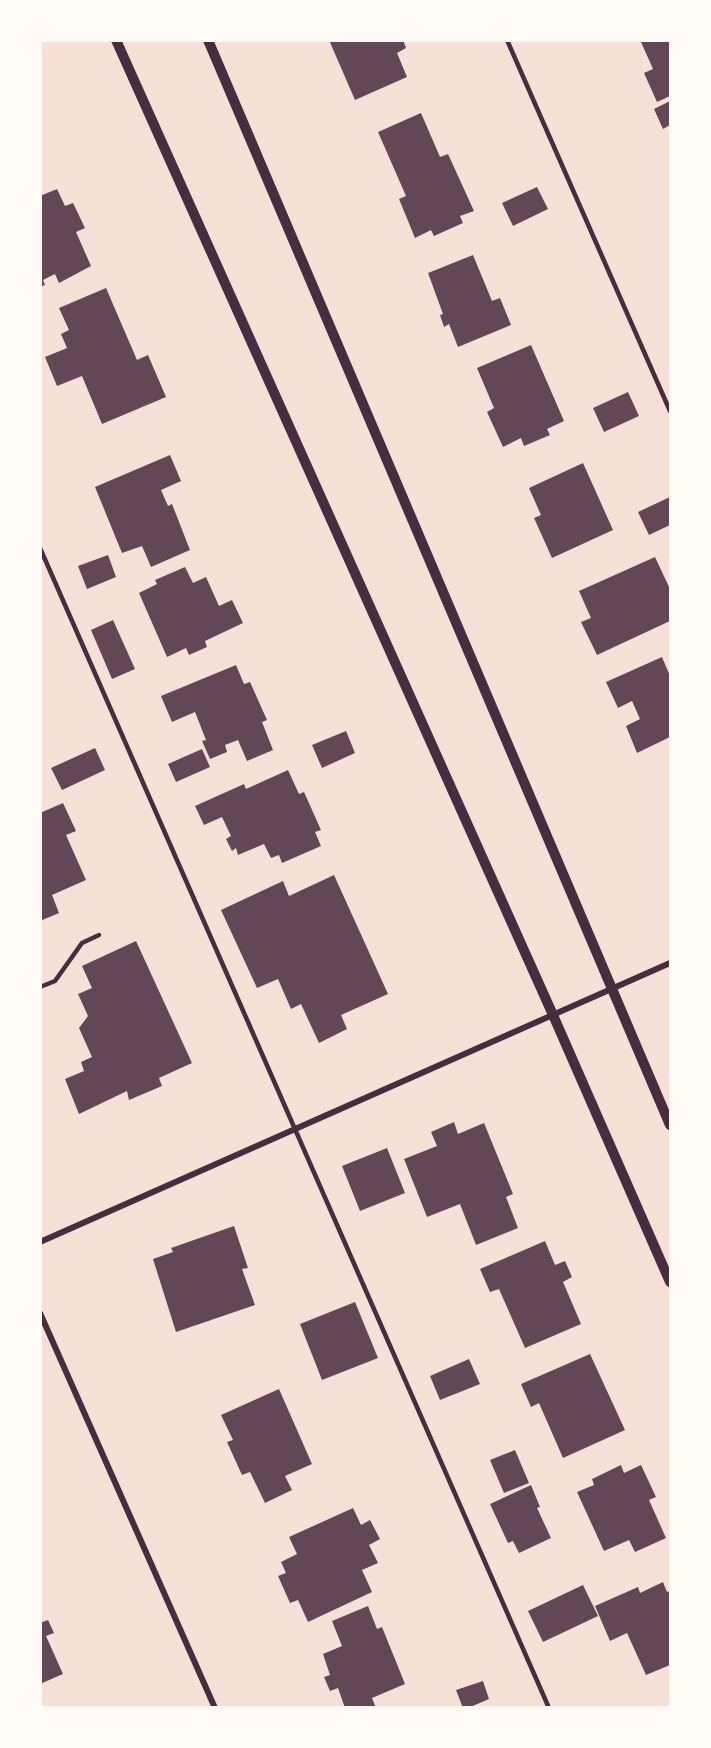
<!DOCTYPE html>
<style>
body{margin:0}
#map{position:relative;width:711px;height:1748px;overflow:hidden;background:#f7e1d7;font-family:"Source Sans 3",sans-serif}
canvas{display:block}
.frame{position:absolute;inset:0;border:42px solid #fffaf5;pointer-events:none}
</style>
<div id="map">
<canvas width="711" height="1748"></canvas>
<div class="frame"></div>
</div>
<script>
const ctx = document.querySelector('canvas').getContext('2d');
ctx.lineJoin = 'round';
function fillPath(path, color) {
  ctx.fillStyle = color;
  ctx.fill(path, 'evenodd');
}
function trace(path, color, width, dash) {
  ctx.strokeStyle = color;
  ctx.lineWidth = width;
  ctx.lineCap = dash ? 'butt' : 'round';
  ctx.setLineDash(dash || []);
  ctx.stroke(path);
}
fillPath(new Path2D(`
 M 329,40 L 403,40 L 406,48 L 397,53 L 407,77 L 355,100 Z
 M 644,40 L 670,40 L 670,96 L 657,102 L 644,73 L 653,69 L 641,42 Z
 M 670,101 L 670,125 L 663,129 L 654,109 Z
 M 421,113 L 440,157 L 448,154 L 474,211 L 460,216 L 463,223 L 434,236 L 431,230 L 415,238 L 399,199 L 406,196 L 378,132 Z
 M 537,187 L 548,209 L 513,226 L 502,203 Z
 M 57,189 L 65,206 L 73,203 L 85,228 L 76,232 L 91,266 L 59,283 L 55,274 L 43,280 L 45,285 L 40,287 L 40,196 Z
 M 473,255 L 492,301 L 500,298 L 511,325 L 458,347 L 449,324 L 444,327 L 440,315 L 443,314 L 428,273 Z
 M 106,288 L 137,360 L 148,355 L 166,397 L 102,424 L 82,376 L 57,386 L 45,357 L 67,348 L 61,334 L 69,330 L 59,308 Z
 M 531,345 L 564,421 L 547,429 L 550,435 L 524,446 L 521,438 L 503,447 L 487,412 L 494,408 L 477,368 Z
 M 628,392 L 639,416 L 604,432 L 593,408 Z
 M 170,455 L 181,481 L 161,490 L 168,506 L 172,504 L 190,550 L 151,567 L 142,546 L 122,553 L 95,487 Z
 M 583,463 L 613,530 L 552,558 L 534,518 L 541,515 L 529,488 Z
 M 670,497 L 670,525 L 649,535 L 638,512 Z
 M 108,555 L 116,577 L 87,589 L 78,566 Z
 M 655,557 L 670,589 L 670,621 L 597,655 L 581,622 L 591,618 L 579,591 Z
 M 185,567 L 193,583 L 206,577 L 219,606 L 232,600 L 243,623 L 205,641 L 207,647 L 189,655 L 186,648 L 167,657 L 139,593 L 157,584 L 155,580 Z
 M 113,620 L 135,669 L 112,679 L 91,630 Z
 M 662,657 L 670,676 L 670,737 L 637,753 L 626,726 L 640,719 L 632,701 L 618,708 L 606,682 Z
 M 236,665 L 244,684 L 250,682 L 267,720 L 262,722 L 273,750 L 247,761 L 238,740 L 225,745 L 227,752 L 210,759 L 202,741 L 206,740 L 195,712 L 172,722 L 161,696 Z
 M 346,731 L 355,753 L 322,768 L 312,745 Z
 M 95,748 L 105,770 L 62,790 L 51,768 Z
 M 202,749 L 210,767 L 176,782 L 168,764 Z
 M 288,770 L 299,794 L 304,792 L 321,830 L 315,832 L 321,846 L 282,863 L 279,855 L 271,858 L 264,844 L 238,855 L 236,848 L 232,851 L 226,839 L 231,836 L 222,817 L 204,825 L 195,806 L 244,784 L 246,789 Z
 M 63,803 L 76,831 L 66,835 L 86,880 L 52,895 L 59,913 L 40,921 L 40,813 Z
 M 334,875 L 388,994 L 341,1015 L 347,1029 L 319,1043 L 301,1004 L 291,1009 L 278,979 L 257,988 L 221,910 L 283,881 L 289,896 Z
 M 136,941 L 192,1063 L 159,1078 L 162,1086 L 129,1100 L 127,1091 L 79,1114 L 65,1079 L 84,1071 L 81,1062 L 92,1057 L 79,1028 L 88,1016 L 78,994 L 92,988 L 82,966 Z
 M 454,1122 L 458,1134 L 484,1123 L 513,1194 L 506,1197 L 518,1228 L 476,1245 L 460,1204 L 427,1217 L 404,1159 L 437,1146 L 431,1132 Z
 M 387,1148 L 405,1193 L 360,1211 L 342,1166 Z
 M 234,1226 L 248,1268 L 242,1269 L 255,1305 L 176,1332 L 153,1259 L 173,1252 L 171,1248 Z
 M 545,1241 L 555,1265 L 565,1261 L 572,1277 L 563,1282 L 581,1324 L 525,1348 L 499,1289 L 490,1292 L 480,1269 Z
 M 355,1302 L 378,1358 L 322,1380 L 300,1324 Z
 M 590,1354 L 625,1430 L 563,1458 L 539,1403 L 531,1407 L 521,1384 Z
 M 469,1359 L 480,1384 L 440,1400 L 430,1376 Z
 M 279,1389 L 312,1464 L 285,1476 L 292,1490 L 265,1503 L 250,1472 L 242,1475 L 227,1442 L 233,1440 L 221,1415 Z
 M 515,1450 L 529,1483 L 504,1493 L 490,1460 Z
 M 621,1465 L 624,1473 L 641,1465 L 656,1497 L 649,1500 L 666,1538 L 635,1552 L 629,1540 L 604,1551 L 577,1492 L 594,1485 L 592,1479 Z
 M 531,1485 L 540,1507 L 537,1508 L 551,1538 L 519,1553 L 513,1541 L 508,1543 L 490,1504 Z
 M 353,1508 L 361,1525 L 370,1520 L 380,1539 L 369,1545 L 378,1563 L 362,1570 L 372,1592 L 308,1622 L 298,1600 L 290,1603 L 278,1576 L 286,1573 L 281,1562 L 297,1554 L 289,1537 Z
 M 663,1582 L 667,1592 L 670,1591 L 670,1665 L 646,1675 L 627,1633 L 610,1641 L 595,1606 L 638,1587 L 640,1593 Z
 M 583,1585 L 598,1616 L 543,1642 L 528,1611 Z
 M 368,1606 L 377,1629 L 382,1627 L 405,1684 L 372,1698 L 376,1708 L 345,1708 L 338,1688 L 330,1691 L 324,1677 L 330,1675 L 323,1654 L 342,1646 L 332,1621 Z
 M 48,1620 L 54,1633 L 46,1636 L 63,1674 L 40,1684 L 40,1623 Z
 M 483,1681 L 489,1699 L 468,1708 L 463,1708 L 456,1690 Z`), '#644757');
trace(new Path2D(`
 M 507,40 L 670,411
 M 40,548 L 549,1708
 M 40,987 L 55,981 L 82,943 L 99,935`), '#4a2c40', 4.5);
trace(new Path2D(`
 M 40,1242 L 670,963
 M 40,1313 L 215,1708`), '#4a2c40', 6);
trace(new Path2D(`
 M 116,40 L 553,1015 L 670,1282
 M 208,40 L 670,1125`), '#4a2c40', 10);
</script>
